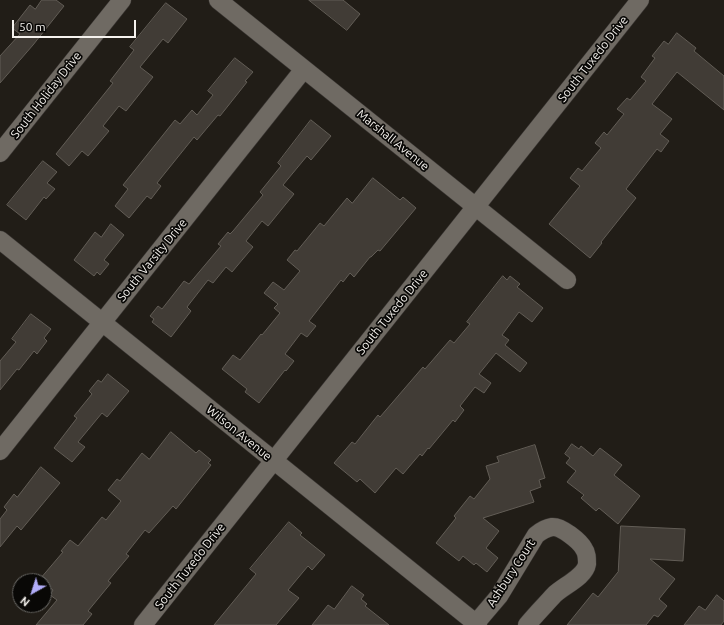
<!DOCTYPE html>
<style>
body{margin:0}
#map{position:relative;width:724px;height:625px;overflow:hidden;background:#211d17;font-family:Ubuntu,sans-serif}
canvas{display:block}
.north{position:absolute;left:12px;top:573px;width:40px;height:40px;box-sizing:border-box;background:#090806;border:1px solid #676663;border-radius:50%;rotate:219deg;font-size:11px;font-weight:700;line-height:16px;text-align:center;color:#f5f2ee}
.north::after{content:'';display:block;margin:auto;width:14px;height:18px;background:#b2adf9;clip-path:polygon(50% 0,100% 100%,50% 72%,0 100%)}
.scale{position:absolute;left:12px;top:20px;width:124px;height:18px;box-sizing:border-box;border:2px solid #f5f2ee;border-top:0;padding-left:5px;font-size:12px;line-height:14px;white-space:nowrap;color:#f5f2ee;-webkit-text-stroke:3px #090806;paint-order:stroke}
</style>
<div id="map">
<canvas width="724" height="625"></canvas>
<div class="north">N</div>
<div class="scale">50 m</div>
</div>
<script>
const ctx = document.querySelector('canvas').getContext('2d');
ctx.lineJoin = 'round';
function fillPath(path, color) {
  ctx.fillStyle = color;
  ctx.fill(path, 'evenodd');
}
function trace(path, color, width, dash) {
  ctx.strokeStyle = color;
  ctx.lineWidth = width;
  ctx.lineCap = dash ? 'butt' : 'round';
  ctx.setLineDash(dash || []);
  ctx.stroke(path);
}
function drawText(font, color, halo, rows, align = 'center') {
  ctx.font = font + ' Ubuntu,sans-serif';
  ctx.lineWidth = 3.5;
  ctx.setLineDash([]);
  ctx.textBaseline = 'middle';
  ctx.strokeStyle = halo;
  ctx.fillStyle = color;
  for (const [text, x, y, turn = 0] of rows) {
    ctx.save();
    ctx.translate(x, y);
    ctx.rotate((+turn || 0) * Math.PI / 180);
    ctx.textAlign = isNaN(turn) ? turn : align;
    if (halo) ctx.strokeText(text, 0, 0);
    ctx.fillText(text, 0, 0);
    ctx.restore();
  }
}
const building = new Path2D(`
 M 42,0 L 56,0 L 64,6 L 33,45 L 0,83 L 0,56 L 20,34 L 12,28 L 30,5 L 35,9 Z
 M 309,0 L 343,0 L 360,14 L 347,30 Z
 M 166,3 L 187,19 L 168,43 L 163,39 L 140,67 L 153,77 L 126,111 L 119,106 L 103,126 L 109,131 L 88,156 L 82,151 L 69,166 L 56,154 L 113,83 L 110,81 L 134,50 L 130,47 Z
 M 677,33 L 696,48 L 694,51 L 724,76 L 724,110 L 677,72 L 652,104 L 672,119 L 660,134 L 669,141 L 661,152 L 657,149 L 626,189 L 636,198 L 601,242 L 602,243 L 590,258 L 549,224 L 580,186 L 570,178 L 578,168 L 582,171 L 601,148 L 595,143 L 604,132 L 607,135 L 624,114 L 617,109 L 627,98 L 630,100 L 646,81 L 641,77 L 655,58 L 652,56 L 664,41 L 668,44 Z
 M 235,58 L 253,72 L 245,81 L 247,82 L 220,116 L 218,115 L 197,140 L 194,137 L 165,173 L 157,183 L 161,186 L 151,199 L 147,196 L 129,218 L 115,206 L 128,189 L 123,185 L 175,120 L 180,124 L 192,110 L 197,115 L 213,95 L 208,91 Z
 M 311,120 L 331,136 L 311,160 L 307,156 L 283,185 L 294,194 L 268,226 L 262,221 L 246,241 L 253,247 L 232,272 L 226,267 L 213,283 L 208,280 L 187,307 L 191,311 L 171,337 L 152,322 L 154,319 L 150,316 L 158,306 L 162,309 L 184,281 L 189,284 L 221,246 L 218,244 L 228,232 L 230,234 L 233,231 L 263,195 L 260,192 L 281,166 L 278,163 Z
 M 43,161 L 57,172 L 47,183 L 55,189 L 46,199 L 44,197 L 26,220 L 7,205 Z
 M 373,178 L 400,200 L 403,197 L 416,208 L 380,251 L 378,250 L 371,257 L 370,257 L 354,277 L 350,273 L 343,282 L 341,280 L 309,321 L 316,326 L 307,337 L 301,333 L 285,354 L 294,361 L 286,371 L 285,370 L 259,403 L 245,392 L 247,389 L 222,369 L 233,355 L 240,360 L 261,334 L 262,335 L 280,313 L 274,308 L 278,304 L 264,293 L 273,282 L 284,290 L 300,271 L 287,260 L 295,250 L 297,251 L 320,223 L 324,226 L 347,198 L 352,203 Z
 M 111,224 L 124,235 L 104,260 L 109,264 L 100,275 L 97,272 L 94,276 L 74,260 L 95,232 L 101,237 Z
 M 503,276 L 507,280 L 510,276 L 520,284 L 517,287 L 543,308 L 532,322 L 519,312 L 502,335 L 509,340 L 505,345 L 527,363 L 520,372 L 496,353 L 479,374 L 491,383 L 484,393 L 475,387 L 460,406 L 464,410 L 455,422 L 453,420 L 429,449 L 428,448 L 422,456 L 420,454 L 403,474 L 396,468 L 375,493 L 360,479 L 357,482 L 334,463 L 352,442 L 355,444 L 378,415 L 380,417 L 423,367 L 425,369 L 450,340 L 454,343 L 470,324 L 467,322 Z
 M 31,314 L 51,329 L 44,338 L 47,341 L 37,354 L 34,351 L 19,370 L 17,369 L 0,390 L 0,361 L 16,342 L 12,339 Z
 M 108,374 L 129,391 L 107,417 L 102,413 L 78,442 L 85,447 L 72,462 L 54,448 L 77,418 L 74,416 L 92,394 L 89,391 L 98,380 L 101,382 Z
 M 171,432 L 196,453 L 199,450 L 211,460 L 208,463 L 211,465 L 176,509 L 173,506 L 149,533 L 145,530 L 126,554 L 129,556 L 108,581 L 111,583 L 88,611 L 92,614 L 83,625 L 36,625 L 57,600 L 50,595 L 53,590 L 44,583 L 44,581 L 40,579 L 63,552 L 61,551 L 70,540 L 78,546 L 102,517 L 106,520 L 121,501 L 108,490 L 117,479 L 120,481 L 142,453 L 149,459 Z
 M 572,444 L 579,449 L 581,446 L 593,456 L 600,448 L 622,465 L 614,475 L 640,496 L 618,524 L 599,508 L 596,511 L 581,498 L 584,495 L 567,482 L 576,471 L 566,463 L 570,458 L 565,454 Z
 M 535,445 L 545,478 L 539,480 L 541,487 L 530,491 L 534,502 L 483,518 L 499,531 L 486,548 L 498,558 L 487,572 L 476,563 L 474,565 L 463,556 L 459,561 L 436,543 L 456,518 L 454,516 L 470,496 L 474,499 L 490,479 L 486,466 L 499,462 L 497,457 Z
 M 41,467 L 60,483 L 21,530 L 17,526 L 0,547 L 0,519 L 7,510 L 4,507 L 14,494 L 17,497 Z
 M 289,522 L 302,533 L 300,535 L 325,555 L 312,570 L 308,566 L 288,590 L 299,598 L 276,625 L 214,625 L 256,574 L 250,569 Z
 M 621,526 L 685,529 L 683,561 L 650,559 L 675,579 L 659,599 L 667,606 L 658,617 L 654,615 L 646,625 L 567,625 L 593,593 L 598,597 L 618,572 Z
 M 352,586 L 364,595 L 361,599 L 367,604 L 365,606 L 389,625 L 312,625 L 328,605 L 334,609 Z
 M 717,595 L 724,601 L 724,621 L 721,625 L 684,625 L 699,606 L 705,610 Z`);
fillPath(building, '#413c36');
trace(building, '#625d56', 1);
const street = new Path2D(`
 M 218,0 L 567,280
 M 0,153 L 122,0
 M 0,240 L 478,625
 M 0,451 L 304,69
 M 476,623 L 499,596 L 536,535 C 541,531 545,528 552,527 C 561,526 580,541 584,549 C 587,553 587,558 587,564 C 585,577 563,586 554,595 C 545,605 536,614 527,625
 M 143,625 L 640,0`);
trace(street, '#3a3633', 19);
trace(street, '#6f6a63', 18);
drawText('12px', '#f5f2ee', '#090806', [
 ["South Tuxedo Drive",593,59,-52],
 ["South Holiday Drive",46,95,-52],
 ["Marshall Avenue",393,140,39],
 ["South Varsity Drive",152,260,-51],
 ["South Tuxedo Drive",392,312,-51],
 ["Wilson Avenue",239,433,39],
 ["South Tuxedo Drive",190,566,-52],
 ["Ashbury Court",511,573,-57]
]);
</script>
